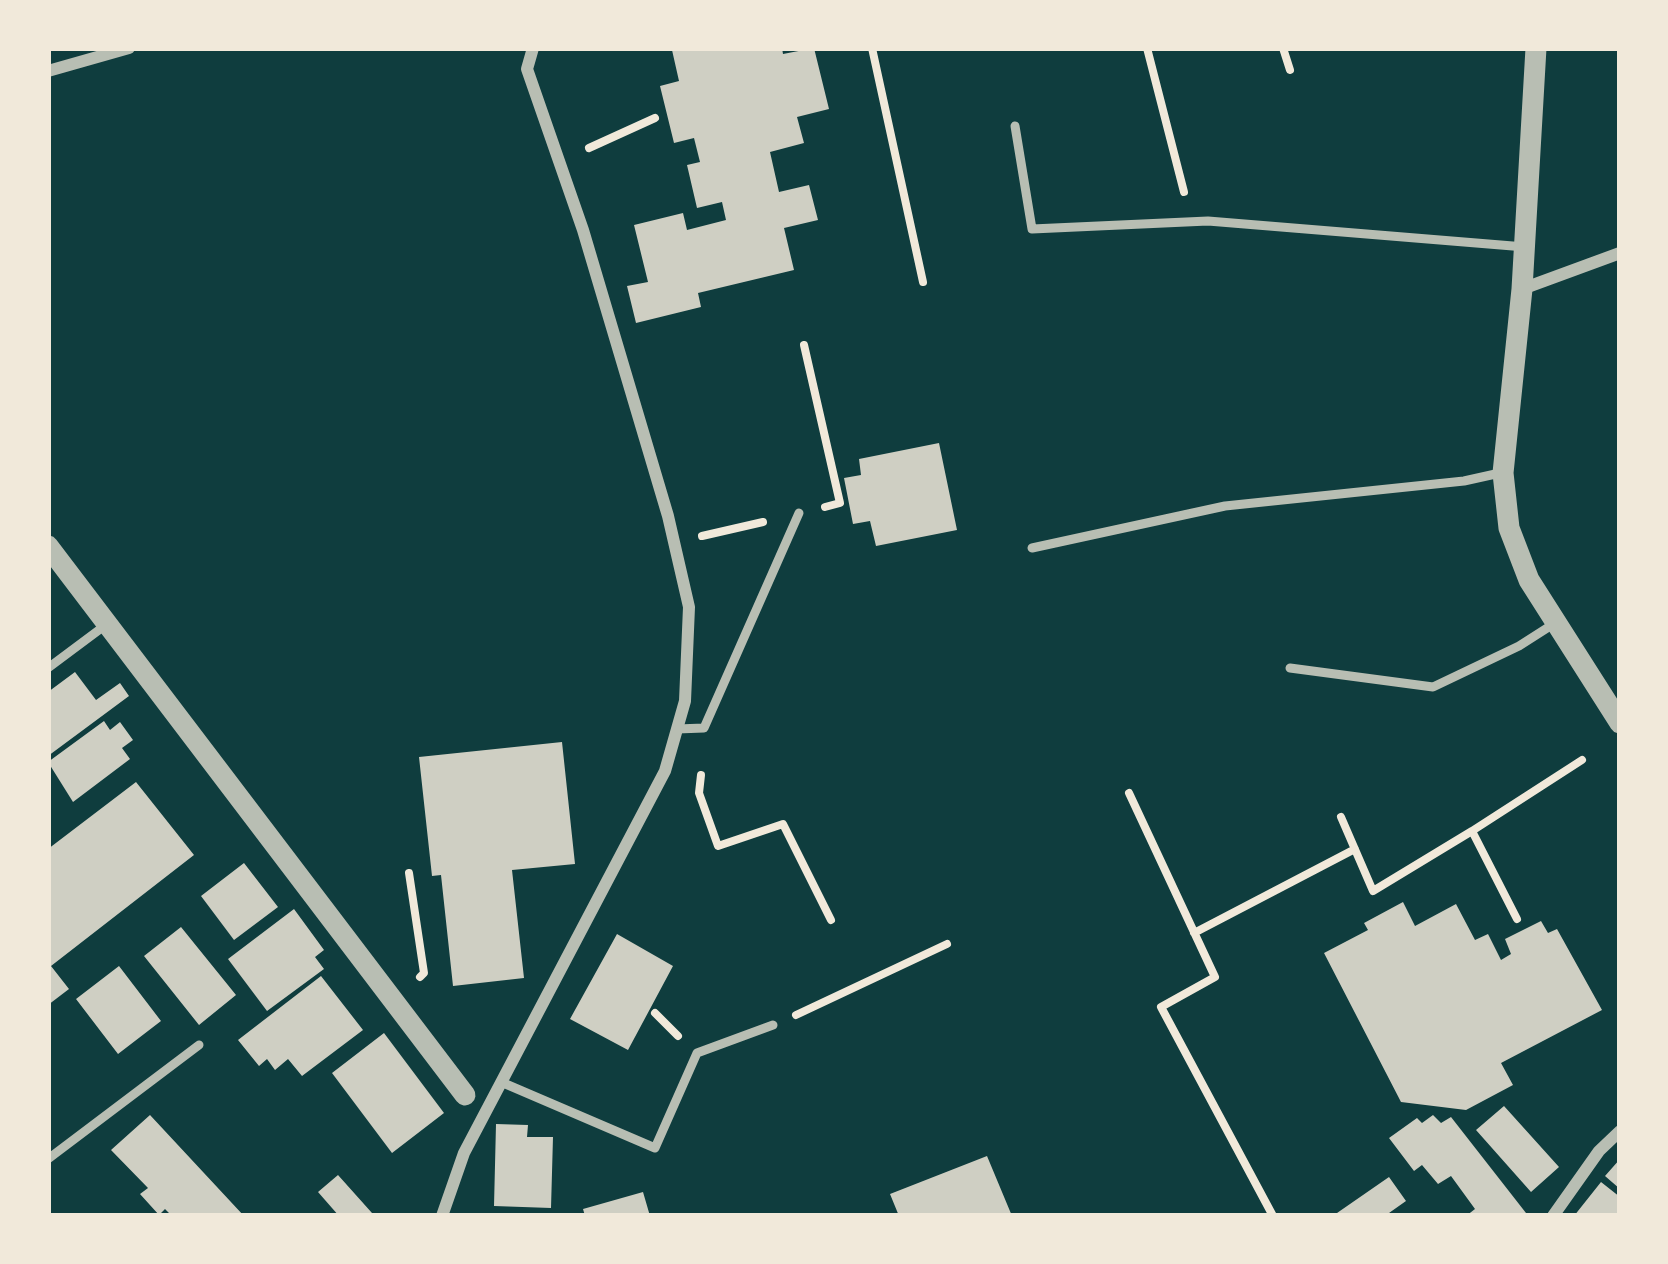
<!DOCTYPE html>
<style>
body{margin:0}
#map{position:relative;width:1668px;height:1264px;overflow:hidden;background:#0f3d3e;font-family:Merriweather,serif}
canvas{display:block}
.frame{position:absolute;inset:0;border:51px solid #f1e9da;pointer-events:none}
</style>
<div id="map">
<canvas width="1668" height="1264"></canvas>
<div class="frame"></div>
</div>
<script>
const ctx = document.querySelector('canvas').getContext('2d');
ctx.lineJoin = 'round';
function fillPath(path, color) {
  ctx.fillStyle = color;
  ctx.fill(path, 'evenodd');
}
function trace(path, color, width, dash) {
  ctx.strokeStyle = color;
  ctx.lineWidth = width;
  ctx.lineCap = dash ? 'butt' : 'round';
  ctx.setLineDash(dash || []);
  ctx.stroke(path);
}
fillPath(new Path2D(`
 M 682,48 L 782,48 L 783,54 L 814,48 L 829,109 L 797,117 L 804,143 L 770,152 L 779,192 L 809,185 L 818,220 L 784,228 L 794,270 L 698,293 L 701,307 L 636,323 L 627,286 L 648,282 L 634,225 L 683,213 L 687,230 L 726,220 L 722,202 L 697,208 L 687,165 L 700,162 L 694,138 L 674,143 L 660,86 L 679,81 L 672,50 Z
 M 939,443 L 957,530 L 876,546 L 870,521 L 853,524 L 844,478 L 861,475 L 859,459 Z
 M 75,672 L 96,700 L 120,683 L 129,696 L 48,756 L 48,692 Z
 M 104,721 L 110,730 L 120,722 L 133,740 L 122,748 L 130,759 L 73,802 L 48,762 Z
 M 562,742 L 575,864 L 512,870 L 524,978 L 453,986 L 441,875 L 432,876 L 419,757 Z
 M 136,782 L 194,855 L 51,966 L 69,989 L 48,1005 L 48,849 Z
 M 244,863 L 278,907 L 234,940 L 201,896 Z
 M 1403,902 L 1415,926 L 1456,904 L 1475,940 L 1488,934 L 1501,960 L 1511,954 L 1505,939 L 1541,921 L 1548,933 L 1557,929 L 1602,1010 L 1501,1063 L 1513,1085 L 1466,1110 L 1401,1102 L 1324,953 L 1368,930 L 1364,923 Z
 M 294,909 L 324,950 L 315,957 L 324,969 L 267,1011 L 228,959 Z
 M 181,927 L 236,995 L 199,1025 L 144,956 Z
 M 617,934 L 673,966 L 628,1050 L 570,1019 Z
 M 119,966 L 161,1021 L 118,1054 L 76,999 Z
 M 321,976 L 363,1030 L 302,1076 L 288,1059 L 275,1070 L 267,1059 L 259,1066 L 238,1040 Z
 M 384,1033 L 444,1113 L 392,1153 L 332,1073 Z
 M 1504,1106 L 1559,1167 L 1531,1192 L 1476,1130 Z
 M 150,1115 L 244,1216 L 172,1216 L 165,1209 L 159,1215 L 140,1194 L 148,1188 L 111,1150 Z
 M 1433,1115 L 1441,1123 L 1451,1117 L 1526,1213 L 1522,1216 L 1466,1216 L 1475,1209 L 1451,1176 L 1438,1184 L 1422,1165 L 1414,1171 L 1389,1138 L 1417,1118 L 1422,1123 Z
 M 496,1124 L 528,1125 L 527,1137 L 553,1137 L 551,1208 L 494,1206 Z
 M 987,1156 L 1012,1216 L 899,1216 L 890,1194 Z
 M 1620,1159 L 1620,1189 L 1605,1176 Z
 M 338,1175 L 372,1213 L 368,1216 L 339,1216 L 318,1192 Z
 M 1389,1177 L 1406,1201 L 1389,1213 L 1392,1216 L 1339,1216 L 1337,1213 Z
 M 1601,1182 L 1620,1197 L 1620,1216 L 1574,1216 Z
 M 643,1192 L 650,1216 L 585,1216 L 583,1209 Z`), '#cfcfc3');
trace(new Path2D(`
 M 872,48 L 923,282
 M 1147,48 L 1184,192
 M 1283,48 L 1290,70
 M 589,148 L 655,118
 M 804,345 L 840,503 L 825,507
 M 702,536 L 763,522
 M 701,775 L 699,793 L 718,846 L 783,824 L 831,920
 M 1129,793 L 1215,977 L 1161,1007 L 1273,1216
 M 1341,817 L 1373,891 L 1472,831
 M 409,873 L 424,973 L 420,977
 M 1517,919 L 1472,831 L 1582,760
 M 1194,933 L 1355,849
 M 655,1013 L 678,1036
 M 796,1015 L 947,944`), '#f1e9da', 8);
trace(new Path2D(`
 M 1015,126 L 1032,229 L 1208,221 L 1525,247
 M 1032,548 L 1225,506 L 1464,481 L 1500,473
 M 48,668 L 107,624
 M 1290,668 L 1433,687 L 1519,646 L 1555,623
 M 677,729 L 704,728 L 799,513
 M 501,1082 L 655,1148 L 697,1053 L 773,1025
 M 48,1159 L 199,1045`), '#b8beb3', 9);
trace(new Path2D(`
 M 48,71 L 129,48
 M 1522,289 L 1620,253
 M 442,1216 L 464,1153 L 665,771 L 685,701 L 689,607 L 668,516 L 583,230 L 527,69 L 533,48
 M 1553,1216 L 1599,1151 L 1620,1131`), '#b8beb3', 12);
trace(new Path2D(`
 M 1536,48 L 1522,289 L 1503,473 L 1509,528 L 1529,580 L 1620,723
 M 48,546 L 465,1095`), '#b8beb3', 21);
</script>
